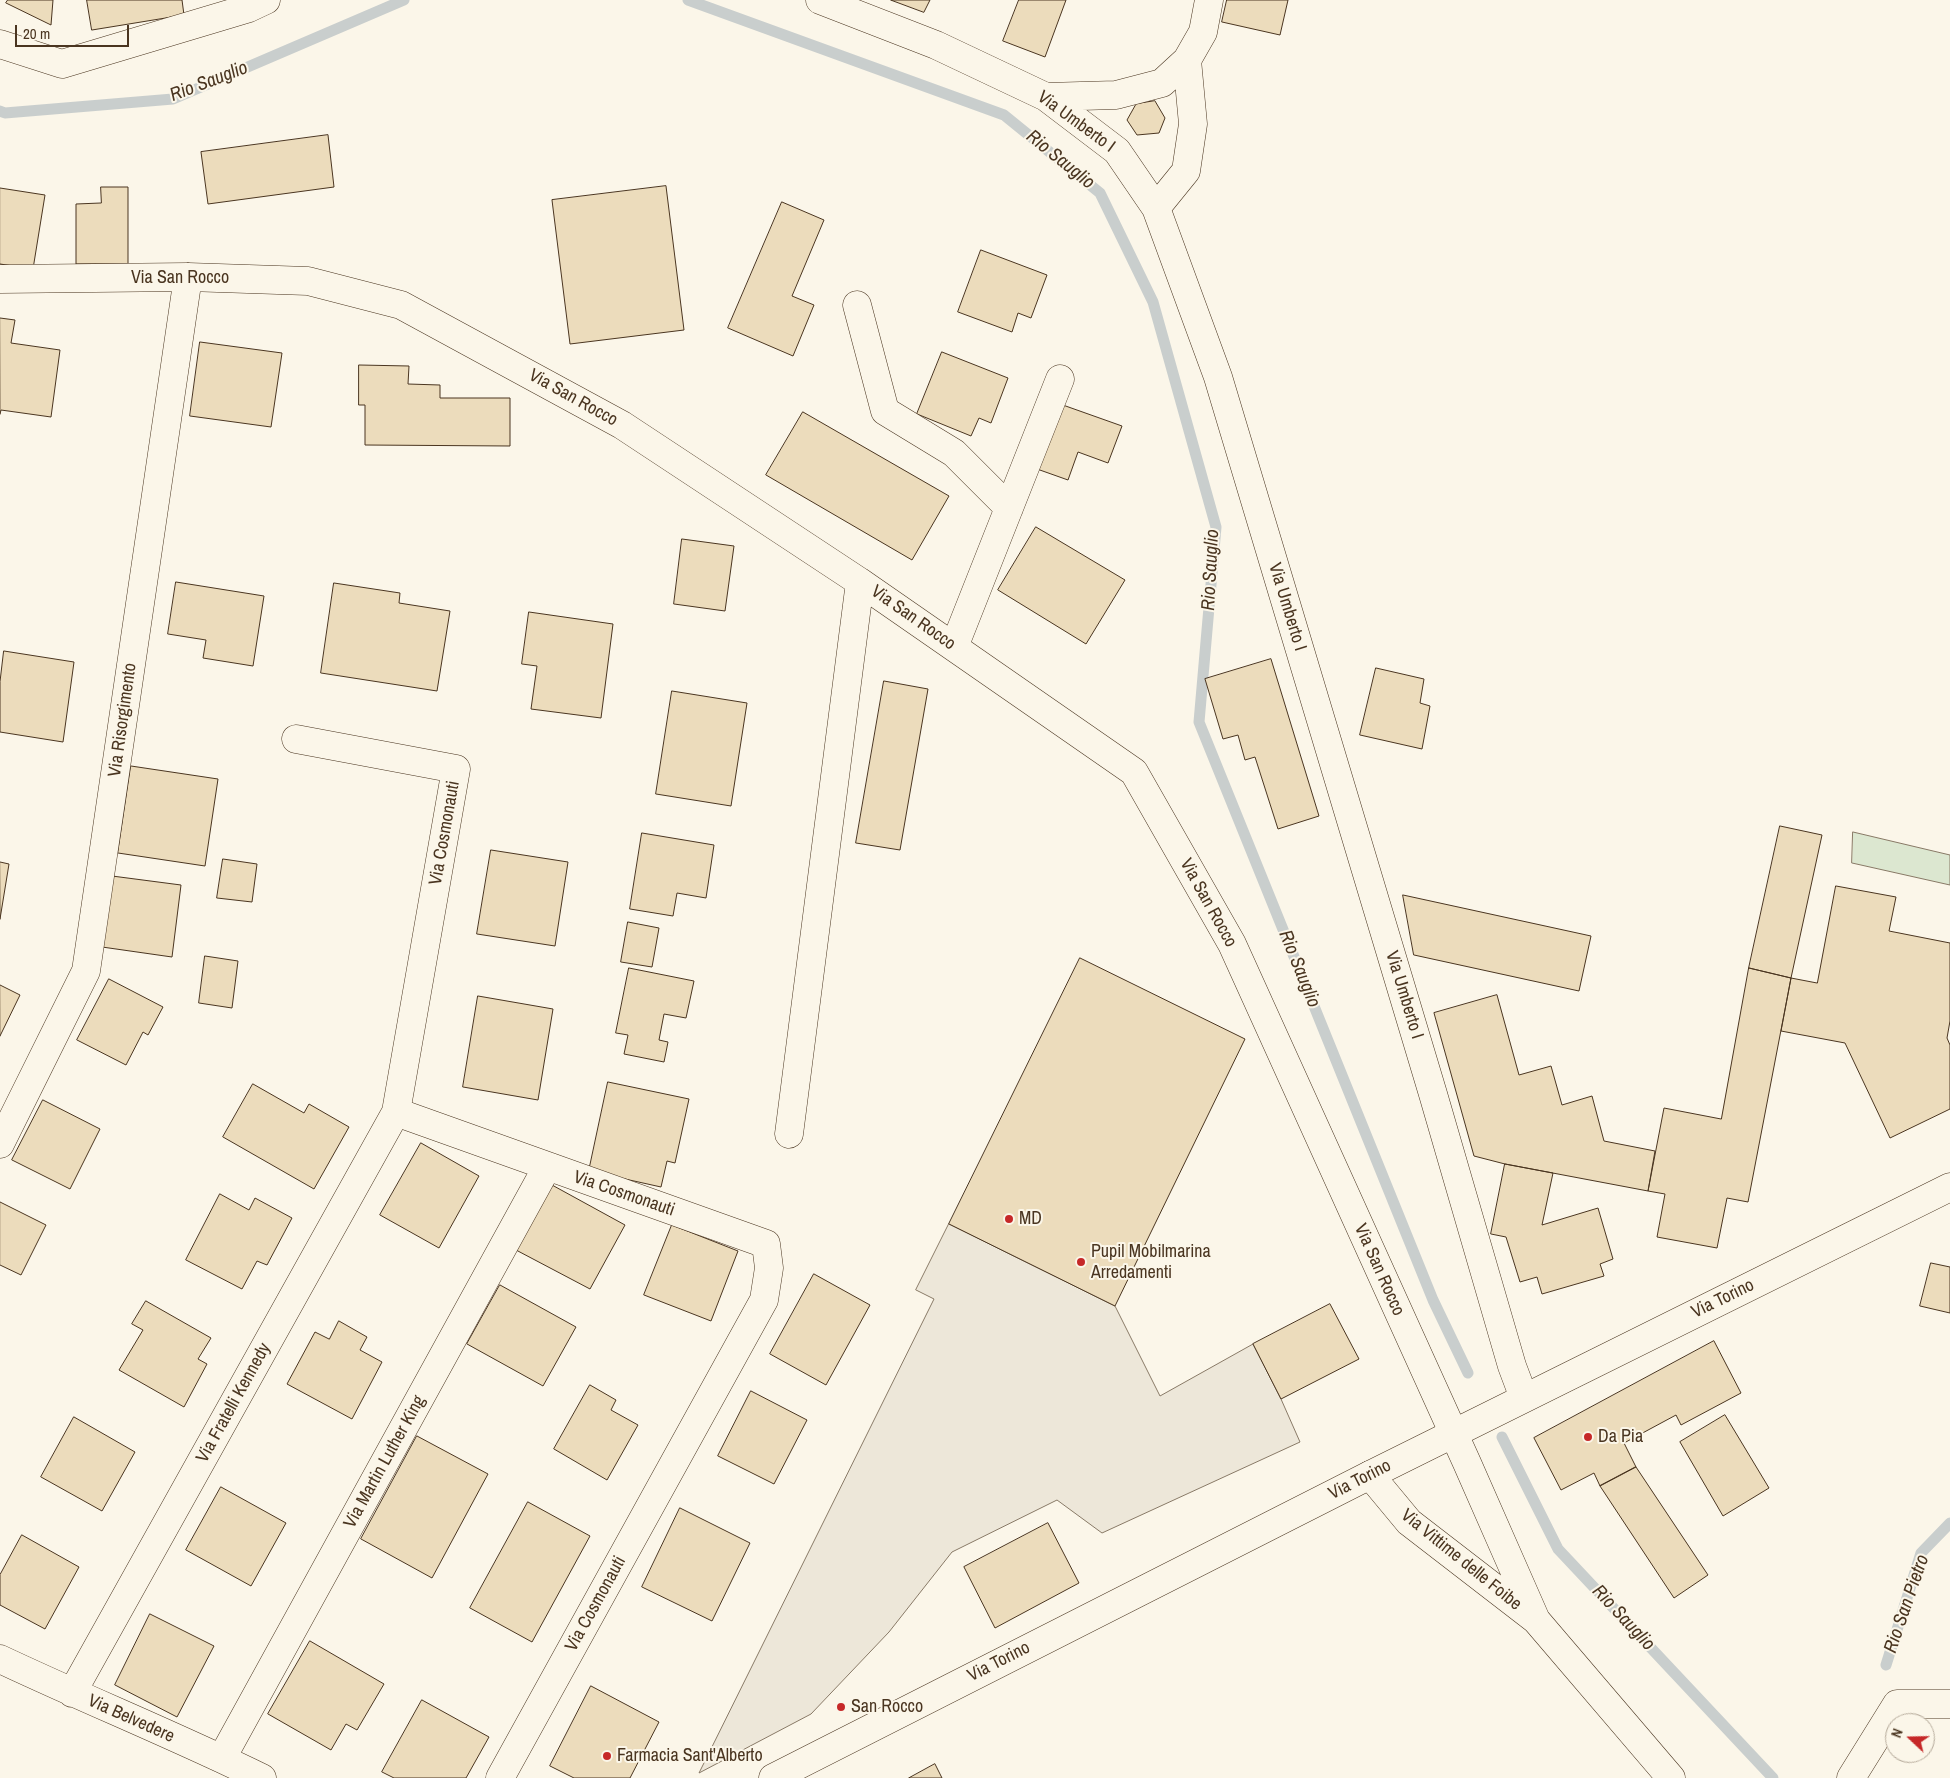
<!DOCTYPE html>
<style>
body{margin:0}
#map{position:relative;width:1950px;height:1778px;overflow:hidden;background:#fbf6e9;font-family:"Archivo Narrow",sans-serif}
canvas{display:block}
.north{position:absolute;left:1885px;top:1713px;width:50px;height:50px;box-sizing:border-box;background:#fbf6e9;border:1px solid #b4a999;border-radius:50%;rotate:291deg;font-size:14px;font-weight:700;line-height:20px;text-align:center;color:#4a3520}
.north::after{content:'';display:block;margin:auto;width:18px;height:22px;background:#c62828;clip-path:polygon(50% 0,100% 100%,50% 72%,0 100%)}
.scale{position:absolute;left:15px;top:25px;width:114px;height:22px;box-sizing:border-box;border:2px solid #4a3520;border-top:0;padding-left:6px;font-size:15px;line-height:18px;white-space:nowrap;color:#4a3520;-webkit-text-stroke:4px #fbf6e9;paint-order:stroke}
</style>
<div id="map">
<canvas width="1950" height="1778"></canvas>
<div class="north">N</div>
<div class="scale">20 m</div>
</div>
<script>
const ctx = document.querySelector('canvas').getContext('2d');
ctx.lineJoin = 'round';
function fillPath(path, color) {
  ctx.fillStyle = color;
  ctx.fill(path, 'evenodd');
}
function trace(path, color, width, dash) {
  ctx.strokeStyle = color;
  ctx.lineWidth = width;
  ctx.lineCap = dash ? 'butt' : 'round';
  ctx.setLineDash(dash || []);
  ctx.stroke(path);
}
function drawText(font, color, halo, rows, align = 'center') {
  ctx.font = font + ' "Archivo Narrow",sans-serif';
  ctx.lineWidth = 4;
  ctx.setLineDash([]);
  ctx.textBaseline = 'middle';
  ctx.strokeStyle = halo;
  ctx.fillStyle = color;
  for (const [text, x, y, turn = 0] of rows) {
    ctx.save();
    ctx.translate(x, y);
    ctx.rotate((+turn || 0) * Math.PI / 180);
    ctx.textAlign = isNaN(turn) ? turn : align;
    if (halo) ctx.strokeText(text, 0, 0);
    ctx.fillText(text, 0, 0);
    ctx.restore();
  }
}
const green = new Path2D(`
 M 1853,832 L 1950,855 L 1950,885 L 1852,863 Z`);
fillPath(green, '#dce7d0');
trace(green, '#887966', 1);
const parking = new Path2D(`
 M 949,1224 L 1115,1306 L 1160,1396 L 1253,1344 L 1281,1399 L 1300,1442 L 1102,1533 L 1057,1500 L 952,1552 L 889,1632 L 811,1714 L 699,1773 L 934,1299 L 916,1290 Z`);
fillPath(parking, '#ede7d9');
trace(parking, '#887966', 1);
trace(new Path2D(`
 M 688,0 L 1004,115 L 1100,193 L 1153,302 L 1216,527 L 1199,722 L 1433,1300 L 1468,1373
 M 0,111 L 5,113 L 173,99 L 404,0
 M 1502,1437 L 1558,1549 L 1773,1778
 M 1886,1665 L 1921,1553 L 1950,1523`), '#c9cecd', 11);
const building = new Path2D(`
 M 8,0 L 53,0 L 51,25 L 6,3 Z
 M 87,0 L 182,0 L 184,15 L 92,30 Z
 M 891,0 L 930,0 L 924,12 Z
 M 1019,0 L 1066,0 L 1045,57 L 1003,41 Z
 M 1227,0 L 1288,0 L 1280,35 L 1222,22 Z
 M 1155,101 L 1165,118 L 1159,133 L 1137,135 L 1127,120 L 1136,104 Z
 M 328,135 L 334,187 L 208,204 L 201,152 Z
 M 666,186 L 684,330 L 570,344 L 552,200 Z
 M 101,187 L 128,187 L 128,264 L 76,264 L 76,204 L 101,203 Z
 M 0,188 L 45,195 L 33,269 L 0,264 Z
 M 782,202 L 824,220 L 792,296 L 814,305 L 793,356 L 728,328 Z
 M 981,250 L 1047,275 L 1031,318 L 1018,313 L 1012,332 L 958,312 Z
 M 0,318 L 15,320 L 11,343 L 60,350 L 51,417 L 1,410 L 0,414 Z
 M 200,342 L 282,353 L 271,427 L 190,416 Z
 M 942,352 L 1008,378 L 991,423 L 979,418 L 971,436 L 917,414 Z
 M 359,365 L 409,366 L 408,384 L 440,385 L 440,398 L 510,398 L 510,446 L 365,445 L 365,405 L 359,405 Z
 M 1060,404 L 1122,426 L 1108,463 L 1078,452 L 1068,480 L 1037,469 Z
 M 803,412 L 949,496 L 912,560 L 766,475 Z
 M 1036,527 L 1125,580 L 1086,644 L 998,590 Z
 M 682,539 L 734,546 L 725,611 L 674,604 Z
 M 176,582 L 264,596 L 253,666 L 203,658 L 206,640 L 168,634 Z
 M 334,583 L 400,593 L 399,603 L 450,611 L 437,691 L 321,673 Z
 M 529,612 L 613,624 L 601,718 L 531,709 L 537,666 L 522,664 Z
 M 4,651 L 74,662 L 63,742 L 0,732 L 0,682 Z
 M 1271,659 L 1319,816 L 1278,829 L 1255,757 L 1245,760 L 1238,735 L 1223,739 L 1205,679 Z
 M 1376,668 L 1424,679 L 1420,703 L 1430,706 L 1422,749 L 1360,735 Z
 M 884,681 L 928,689 L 900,850 L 856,843 Z
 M 672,691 L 747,703 L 731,806 L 656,794 Z
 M 131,766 L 218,779 L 205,866 L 118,853 Z
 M 1780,826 L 1822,835 L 1791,978 L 1749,968 Z
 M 642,833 L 714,845 L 706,898 L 677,893 L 673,916 L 630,909 Z
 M 491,850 L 568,862 L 555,946 L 477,934 Z
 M 223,859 L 257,864 L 252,902 L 217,898 Z
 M 0,862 L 9,864 L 0,919 Z
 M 112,876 L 181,885 L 172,957 L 102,947 Z
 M 1836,886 L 1896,897 L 1889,931 L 1950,943 L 1950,1021 L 1947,1038 L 1950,1045 L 1950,1109 L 1890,1138 L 1845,1043 L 1781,1031 L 1791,978 L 1817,983 Z
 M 1403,895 L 1591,936 L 1579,991 L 1414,955 Z
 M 628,922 L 659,928 L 652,967 L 621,962 Z
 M 205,956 L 238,961 L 232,1008 L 199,1003 Z
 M 1080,958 L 1245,1039 L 1115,1306 L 949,1224 Z
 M 629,968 L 694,981 L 686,1018 L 664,1014 L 659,1040 L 668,1042 L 664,1062 L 624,1054 L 628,1035 L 616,1033 Z
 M 1749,968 L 1791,978 L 1748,1202 L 1727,1198 L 1717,1248 L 1657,1237 L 1665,1194 L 1648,1191 L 1664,1108 L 1721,1119 Z
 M 109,979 L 163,1007 L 148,1035 L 143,1032 L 126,1065 L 77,1040 Z
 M 0,985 L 20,995 L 0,1036 Z
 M 1497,995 L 1519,1075 L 1551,1066 L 1562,1105 L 1592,1096 L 1604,1141 L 1655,1151 L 1648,1191 L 1505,1164 L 1474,1156 L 1434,1013 Z
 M 478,996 L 553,1009 L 538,1100 L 463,1087 Z
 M 608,1082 L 689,1099 L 675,1163 L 667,1161 L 661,1187 L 589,1171 Z
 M 253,1084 L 304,1113 L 309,1104 L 349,1127 L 314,1189 L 223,1137 Z
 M 43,1100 L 100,1129 L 70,1189 L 12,1160 Z
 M 421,1143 L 479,1176 L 439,1248 L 380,1215 Z
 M 1505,1164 L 1553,1173 L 1542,1225 L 1598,1208 L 1613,1259 L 1600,1264 L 1604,1276 L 1542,1294 L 1537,1277 L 1520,1282 L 1506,1237 L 1491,1234 Z
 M 552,1185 L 625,1225 L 590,1289 L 516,1250 Z
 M 220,1194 L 249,1210 L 255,1198 L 292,1218 L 267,1265 L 257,1261 L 242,1289 L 186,1260 Z
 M 0,1202 L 46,1225 L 21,1275 L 0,1265 Z
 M 672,1225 L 738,1251 L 711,1321 L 644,1295 Z
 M 1931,1263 L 1950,1267 L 1950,1313 L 1920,1306 Z
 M 814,1274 L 870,1305 L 826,1385 L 770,1354 Z
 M 500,1285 L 576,1327 L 543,1386 L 467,1344 Z
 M 146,1301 L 211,1338 L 198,1359 L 207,1364 L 184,1407 L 119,1370 L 143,1330 L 132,1324 Z
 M 1330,1304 L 1359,1359 L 1281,1399 L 1253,1344 Z
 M 339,1321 L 367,1337 L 360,1350 L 382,1362 L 352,1419 L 287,1384 L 315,1332 L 329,1339 Z
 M 1714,1341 L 1741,1393 L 1681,1425 L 1676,1415 L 1624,1443 L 1636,1467 L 1600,1486 L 1594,1473 L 1561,1490 L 1534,1438 Z
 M 590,1385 L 616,1400 L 611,1410 L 638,1425 L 607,1480 L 554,1449 Z
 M 751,1391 L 807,1420 L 774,1484 L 718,1456 Z
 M 1725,1415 L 1769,1488 L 1723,1516 L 1680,1442 Z
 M 74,1417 L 135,1452 L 102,1511 L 41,1477 Z
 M 417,1436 L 488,1474 L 432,1578 L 361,1539 Z
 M 1636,1467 L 1708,1575 L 1674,1598 L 1600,1486 Z
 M 221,1487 L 286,1523 L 251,1586 L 186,1550 Z
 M 528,1502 L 590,1536 L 532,1642 L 470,1608 Z
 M 680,1508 L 750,1543 L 712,1621 L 642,1587 Z
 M 1048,1523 L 1079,1583 L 995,1628 L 964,1567 Z
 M 22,1535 L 79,1567 L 45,1629 L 0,1605 L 0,1575 Z
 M 150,1614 L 214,1646 L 177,1717 L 115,1685 Z
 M 310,1641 L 384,1684 L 357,1730 L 346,1724 L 331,1750 L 268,1714 Z
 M 591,1686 L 659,1722 L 630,1778 L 574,1778 L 550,1766 Z
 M 422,1700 L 489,1737 L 466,1778 L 394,1778 L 382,1772 Z
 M 935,1764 L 942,1778 L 909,1778 Z`);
fillPath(building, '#ecdcbc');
trace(building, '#4a3520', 1);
const minor = new Path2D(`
 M 820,0 L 936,45 L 1046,97 L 1117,151 L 1156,208 L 1218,377 L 1433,1094 L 1512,1366 L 1524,1398
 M 0,44 L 62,64 L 249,8 L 266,0
 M 1046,97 L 1116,95 L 1162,83 L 1187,60 L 1203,32 L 1209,0
 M 1156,208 L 1186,171 L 1193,124 L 1187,60
 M 0,279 L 188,277 L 308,281 L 401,305 L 622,425 L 860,582 L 1134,772 L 1232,944 L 1467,1463 L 1536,1620
 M 857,305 L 885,411 L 954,453 L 1009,508
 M 954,647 L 1060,379
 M 296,739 L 456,769 L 396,1112 L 766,1244 L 769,1268 L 764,1300 L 500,1778
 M 789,1134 L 860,582
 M 0,1144 L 86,971 L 188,277
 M 1370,1475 L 1409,1522 L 1536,1620 L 1671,1778
 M 0,1659 C 87,1700 176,1736 262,1778
 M 72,1693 L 396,1112
 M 222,1758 L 547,1167
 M 1851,1778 L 1897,1704 L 1950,1704`);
const major = new Path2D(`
 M 773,1778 L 1370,1475 L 1950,1187`);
trace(minor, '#4a3520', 29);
trace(major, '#4a3520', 29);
trace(minor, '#fbf6e9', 28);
trace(major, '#fbf6e9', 28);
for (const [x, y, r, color] of [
 [1009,1219,5,"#c62828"],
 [1081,1262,5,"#c62828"],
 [1588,1437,5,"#c62828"],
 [841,1707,5,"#c62828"],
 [607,1756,5,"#c62828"]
]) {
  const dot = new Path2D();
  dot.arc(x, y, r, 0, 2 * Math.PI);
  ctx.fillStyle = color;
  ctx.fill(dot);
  trace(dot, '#fbf6e9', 2);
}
drawText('18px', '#4a3520', '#fbf6e9', [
 ["Via Umberto I",1076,122,36],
 ["Via San Rocco",180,278],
 ["Via San Rocco",573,398,29],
 ["Via Umberto I",1287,607,73],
 ["Via San Rocco",913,618,35],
 ["Via Risorgimento",123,720,-82],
 ["Via Cosmonauti",445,833,-80],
 ["Via San Rocco",1208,903,61],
 ["Via Umberto I",1404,995,73],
 ["Via Cosmonauti",624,1194,19],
 ["Via San Rocco",1379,1270,66],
 ["Via Torino",1723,1299,-26],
 ["Via Fratelli Kennedy",234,1403,-61],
 ["Via Martin Luther King",385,1462,-61],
 ["Via Torino",1360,1480,-27],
 ["Via Vittime delle Foibe",1461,1560,39],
 ["Via Cosmonauti",596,1604,-61],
 ["Via Torino",999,1662,-27],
 ["Via Belvedere",131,1719,24]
]);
drawText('18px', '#4a3520', '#fbf6e9', [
 ["MD",1019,1219],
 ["Pupil Mobilmarina",1091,1252],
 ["Arredamenti",1091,1273],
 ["Da Pia",1598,1437],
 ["San Rocco",851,1707],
 ["Farmacia Sant'Alberto",617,1756]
], 'left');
drawText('italic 19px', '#4a3520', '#fbf6e9', [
 ["Rio Sauglio",209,82,-21],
 ["Rio Sauglio",1060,160,39],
 ["Rio Sauglio",1211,570,-87],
 ["Rio Sauglio",1299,969,68],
 ["Rio San Pietro",1907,1604,-71],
 ["Rio Sauglio",1623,1618,47]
]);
</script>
